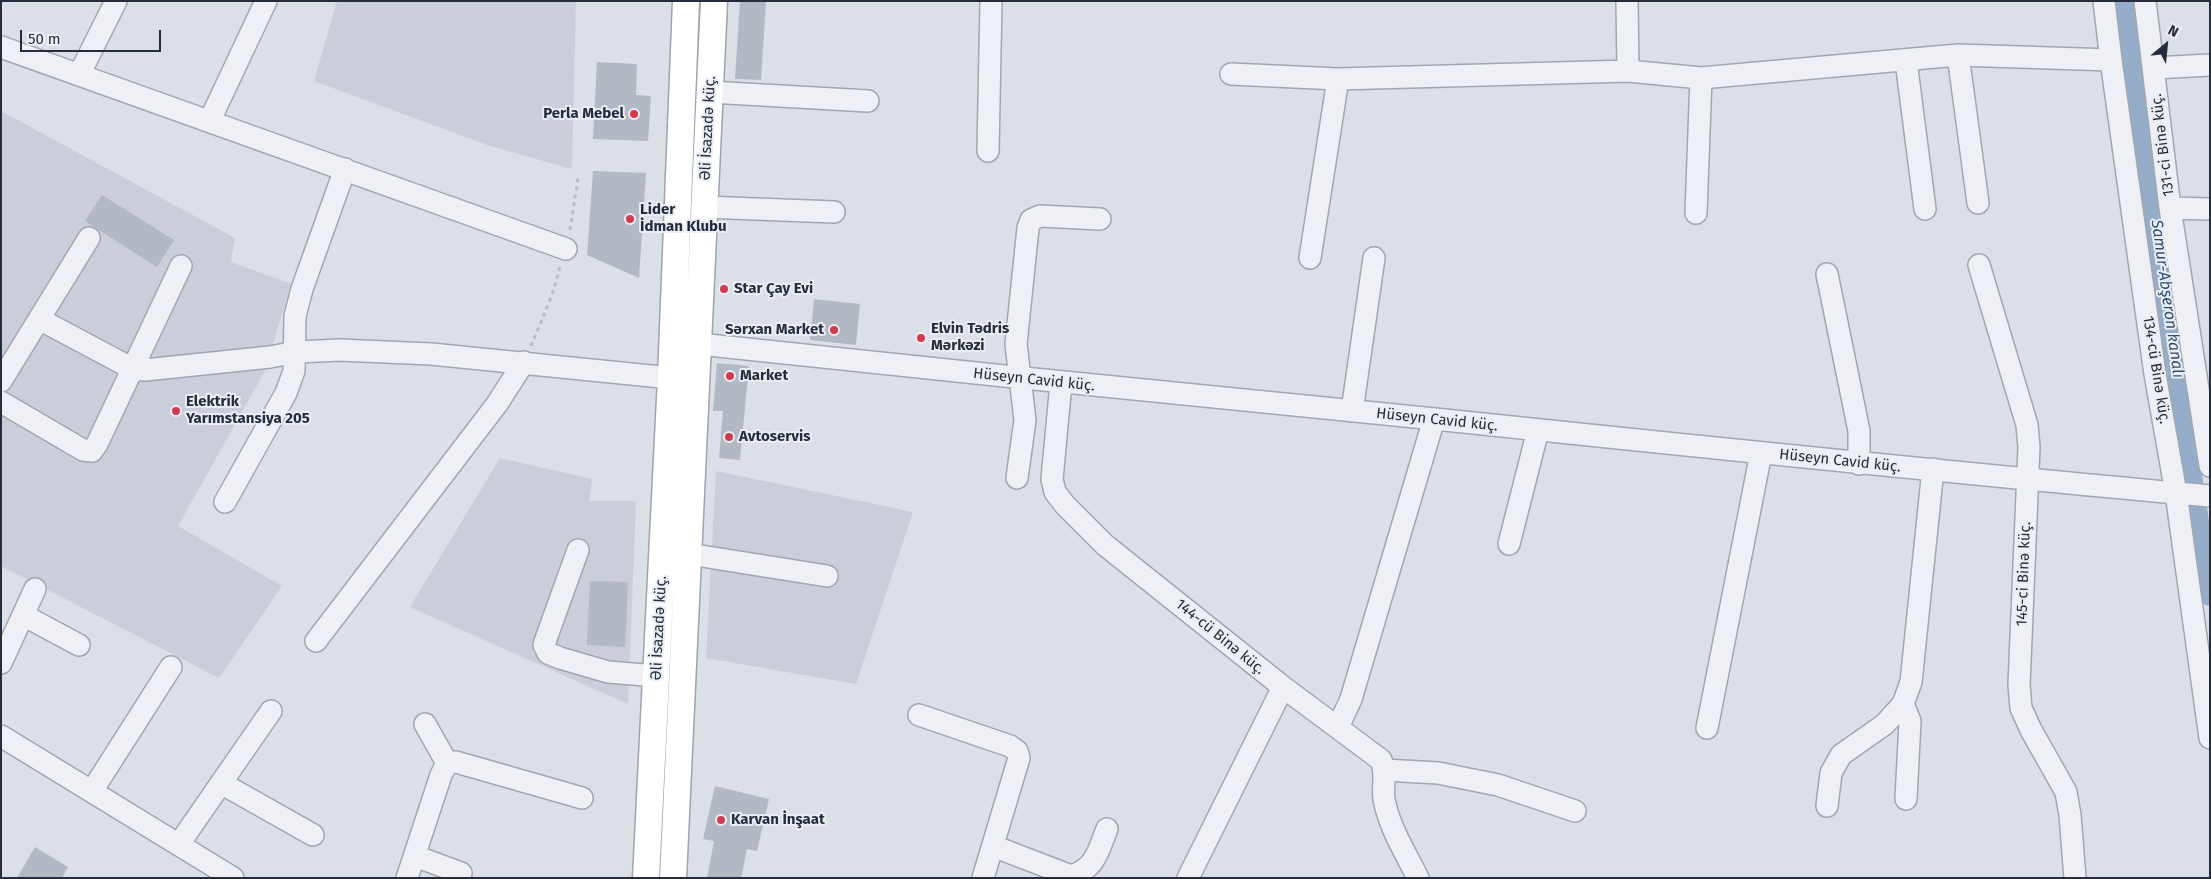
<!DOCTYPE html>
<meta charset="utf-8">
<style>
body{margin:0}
#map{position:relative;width:2211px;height:879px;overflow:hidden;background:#dbdfe6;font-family:"Fira Sans",sans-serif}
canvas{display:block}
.frame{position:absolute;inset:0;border:2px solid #252d3c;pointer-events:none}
.north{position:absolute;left:2141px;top:20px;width:50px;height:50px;-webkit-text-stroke:4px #eaeef4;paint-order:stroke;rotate:28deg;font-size:14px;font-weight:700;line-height:20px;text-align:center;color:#252d3c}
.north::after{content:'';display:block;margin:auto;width:18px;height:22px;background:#252d3c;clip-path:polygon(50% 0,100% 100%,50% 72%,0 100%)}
.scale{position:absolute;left:20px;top:30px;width:141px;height:22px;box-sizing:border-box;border:2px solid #252d3c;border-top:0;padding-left:6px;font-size:15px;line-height:18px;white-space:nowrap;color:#252d3c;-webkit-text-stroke:4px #eaeef4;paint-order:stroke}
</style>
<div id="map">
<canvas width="2211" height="879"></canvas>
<div class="frame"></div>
<div class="north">N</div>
<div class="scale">50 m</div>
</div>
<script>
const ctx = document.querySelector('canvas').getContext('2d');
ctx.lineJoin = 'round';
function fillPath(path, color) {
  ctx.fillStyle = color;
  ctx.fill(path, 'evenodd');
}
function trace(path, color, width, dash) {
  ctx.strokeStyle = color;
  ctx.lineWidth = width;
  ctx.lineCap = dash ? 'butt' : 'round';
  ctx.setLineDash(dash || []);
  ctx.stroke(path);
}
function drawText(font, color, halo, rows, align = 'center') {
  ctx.font = font + ' "Fira Sans",sans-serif';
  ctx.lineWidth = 4;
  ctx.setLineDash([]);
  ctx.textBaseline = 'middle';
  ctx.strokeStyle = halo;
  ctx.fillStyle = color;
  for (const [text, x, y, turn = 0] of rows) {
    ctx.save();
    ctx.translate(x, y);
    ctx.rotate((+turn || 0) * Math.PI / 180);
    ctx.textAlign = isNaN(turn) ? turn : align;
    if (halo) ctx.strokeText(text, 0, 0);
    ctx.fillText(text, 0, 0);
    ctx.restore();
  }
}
fillPath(new Path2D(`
 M 337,1 L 576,1 L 572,169 L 490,146 L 314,81 Z
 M 1,111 L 235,238 L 231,262 L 291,284 L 265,371 L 178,526 L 282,586 L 219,678 L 1,566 Z
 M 500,458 L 592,479 L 589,501 L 636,501 L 628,704 L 410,607 Z
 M 716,471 L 913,512 L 856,684 L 706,658 Z`), '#c9ced8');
trace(new Path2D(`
 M 2125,1 L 2136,97 L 2210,596`), '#95adc8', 20);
fillPath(new Path2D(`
 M 740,1 L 766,1 L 761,80 L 735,79 Z
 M 597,62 L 637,64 L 636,95 L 651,96 L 648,141 L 593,139 Z
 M 593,171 L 646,173 L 639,278 L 587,255 Z
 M 102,195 L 174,240 L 157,267 L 85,221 Z
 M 814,299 L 860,304 L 856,345 L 810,340 Z
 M 717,363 L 749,366 L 740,460 L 719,458 L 723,411 L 713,411 Z
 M 590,581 L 628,582 L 625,647 L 587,645 Z
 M 715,786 L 769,799 L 757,851 L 747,849 L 741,878 L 707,878 L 714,841 L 703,839 Z
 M 35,847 L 68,867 L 62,878 L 17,878 Z`), '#b2b9c3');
const minor = new Path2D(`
 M 1627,1 L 1628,71
 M 2104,1 L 2111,60 L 2155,374 L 2176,493 L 2210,738
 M 2145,1 L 2170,208 L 2210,466
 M 1,47 L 566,249
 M 1958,55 L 1978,203
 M 1906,61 L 1925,209
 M 2154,68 L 2210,65
 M 1231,74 L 1338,79 L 1628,71 L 1701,78 L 1958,55 L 2111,60
 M 79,75 L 116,1
 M 710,92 L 868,101
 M 210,120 L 266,1
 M 988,151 L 991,1
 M 704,207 L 834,212
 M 2170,208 L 2210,209
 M 1696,213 L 1701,78
 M 1310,258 L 1338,79
 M 1979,265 L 2027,425 L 2029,447 L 2019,685 L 2021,708 L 2031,730 L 2066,792 L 2070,815 L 2075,878
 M 1827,274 L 1859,431 L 1859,464
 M 39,319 L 133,369 L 145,370 L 270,357 L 296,352 L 340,350 L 431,354 L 671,378
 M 699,344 C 944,371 1190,394 1435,419 C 1693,446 1951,473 2210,496
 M 1,381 L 89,238
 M 1061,383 L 1052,479 L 1055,492 L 1065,505 L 1105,545 L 1283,687 L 1381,760 C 1387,774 1382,785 1384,799 C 1389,827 1405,852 1418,878
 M 1,402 L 83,450 L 92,451 L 97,444 L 181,266
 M 1352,411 L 1374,258
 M 1017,478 L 1025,420 L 1016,344 L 1028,228 L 1031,220 L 1040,216 L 1100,219
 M 225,502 L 286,393 L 294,371 L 295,316 L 302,289 L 345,169
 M 1509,544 L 1538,430
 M 578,550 L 547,636 L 544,645 L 548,653 L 560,658 L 608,672 L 657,676
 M 689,554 L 827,576
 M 23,615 L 79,645
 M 316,641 L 497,404 L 524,362
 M 1,663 L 35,589
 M 1903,704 L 1910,721 L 1906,799
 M 919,715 L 1010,746 L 1017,751 L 1019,758 L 983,878
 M 425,724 L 447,763
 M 1338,727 L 1351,699 L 1434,419
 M 1707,728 L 1761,453
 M 1,736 L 233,878
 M 1385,770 L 1438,773 L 1498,785 L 1575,811
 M 221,783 L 313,835
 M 92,791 L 171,667
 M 1827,806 L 1831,773 L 1841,755 L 1885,724 L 1903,704 L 1911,682 L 1933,469
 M 179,844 L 271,711
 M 993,846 L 1071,876 C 1096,868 1098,851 1107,829
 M 415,856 L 461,873
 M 407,878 L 441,775 L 447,763 L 456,762 L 582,798
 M 1188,878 L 1283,687`);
const major = new Path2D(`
 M 646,878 L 671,378 L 686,1
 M 673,878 L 714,1`);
trace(minor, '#a1a6b0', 24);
trace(major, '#9aa4b2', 29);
trace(new Path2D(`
 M 570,230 L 578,178
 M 531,346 L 552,295 L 560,267`), '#babdc5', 3, [4, 4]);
trace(minor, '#eef0f5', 21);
trace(major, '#fff', 26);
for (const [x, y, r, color] of [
 [634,114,5,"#d03b50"],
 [630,219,5,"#d03b50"],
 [724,289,5,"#d03b50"],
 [834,330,5,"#d03b50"],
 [921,338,5,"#d03b50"],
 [730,376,5,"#d03b50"],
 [176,411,5,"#d03b50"],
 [729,437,5,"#d03b50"],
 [721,820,5,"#d03b50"]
]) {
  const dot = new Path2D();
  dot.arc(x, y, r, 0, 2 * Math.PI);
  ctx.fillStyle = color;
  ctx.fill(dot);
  trace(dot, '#eaeef4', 2);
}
drawText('bold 15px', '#252d3c', '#eaeef4', [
 ["Perla Mebel",624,114,"right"],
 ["Lider",640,210],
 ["İdman Klubu",640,227],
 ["Star Çay Evi",734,289],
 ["Elvin Tədris",931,329],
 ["Mərkəzi",931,346],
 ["Sərxan Market",824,330,"right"],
 ["Market",740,376],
 ["Elektrik",186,402],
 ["Yarımstansiya 205",186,419],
 ["Avtoservis",739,437],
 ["Karvan İnşaat",731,820]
], 'left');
drawText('15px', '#252d3c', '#eaeef4', [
 ["Əli İsazadə küç.",708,128,-87],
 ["131-ci Binə küç.",2163,145,-97],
 ["134-cü Binə küç.",2156,370,81],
 ["Hüseyn Cavid küç.",1034,380,6],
 ["Hüseyn Cavid küç.",1437,420,6],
 ["Hüseyn Cavid küç.",1840,461,6],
 ["145-ci Binə küç.",2024,574,-88],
 ["Əli İsazadə küç.",659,628,-87],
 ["144-cü Binə küç.",1220,637,39]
]);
drawText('italic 16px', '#2f4c71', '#eaeef4', [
 ["Samur-Abşeron kanalı",2167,299,82]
]);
</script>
